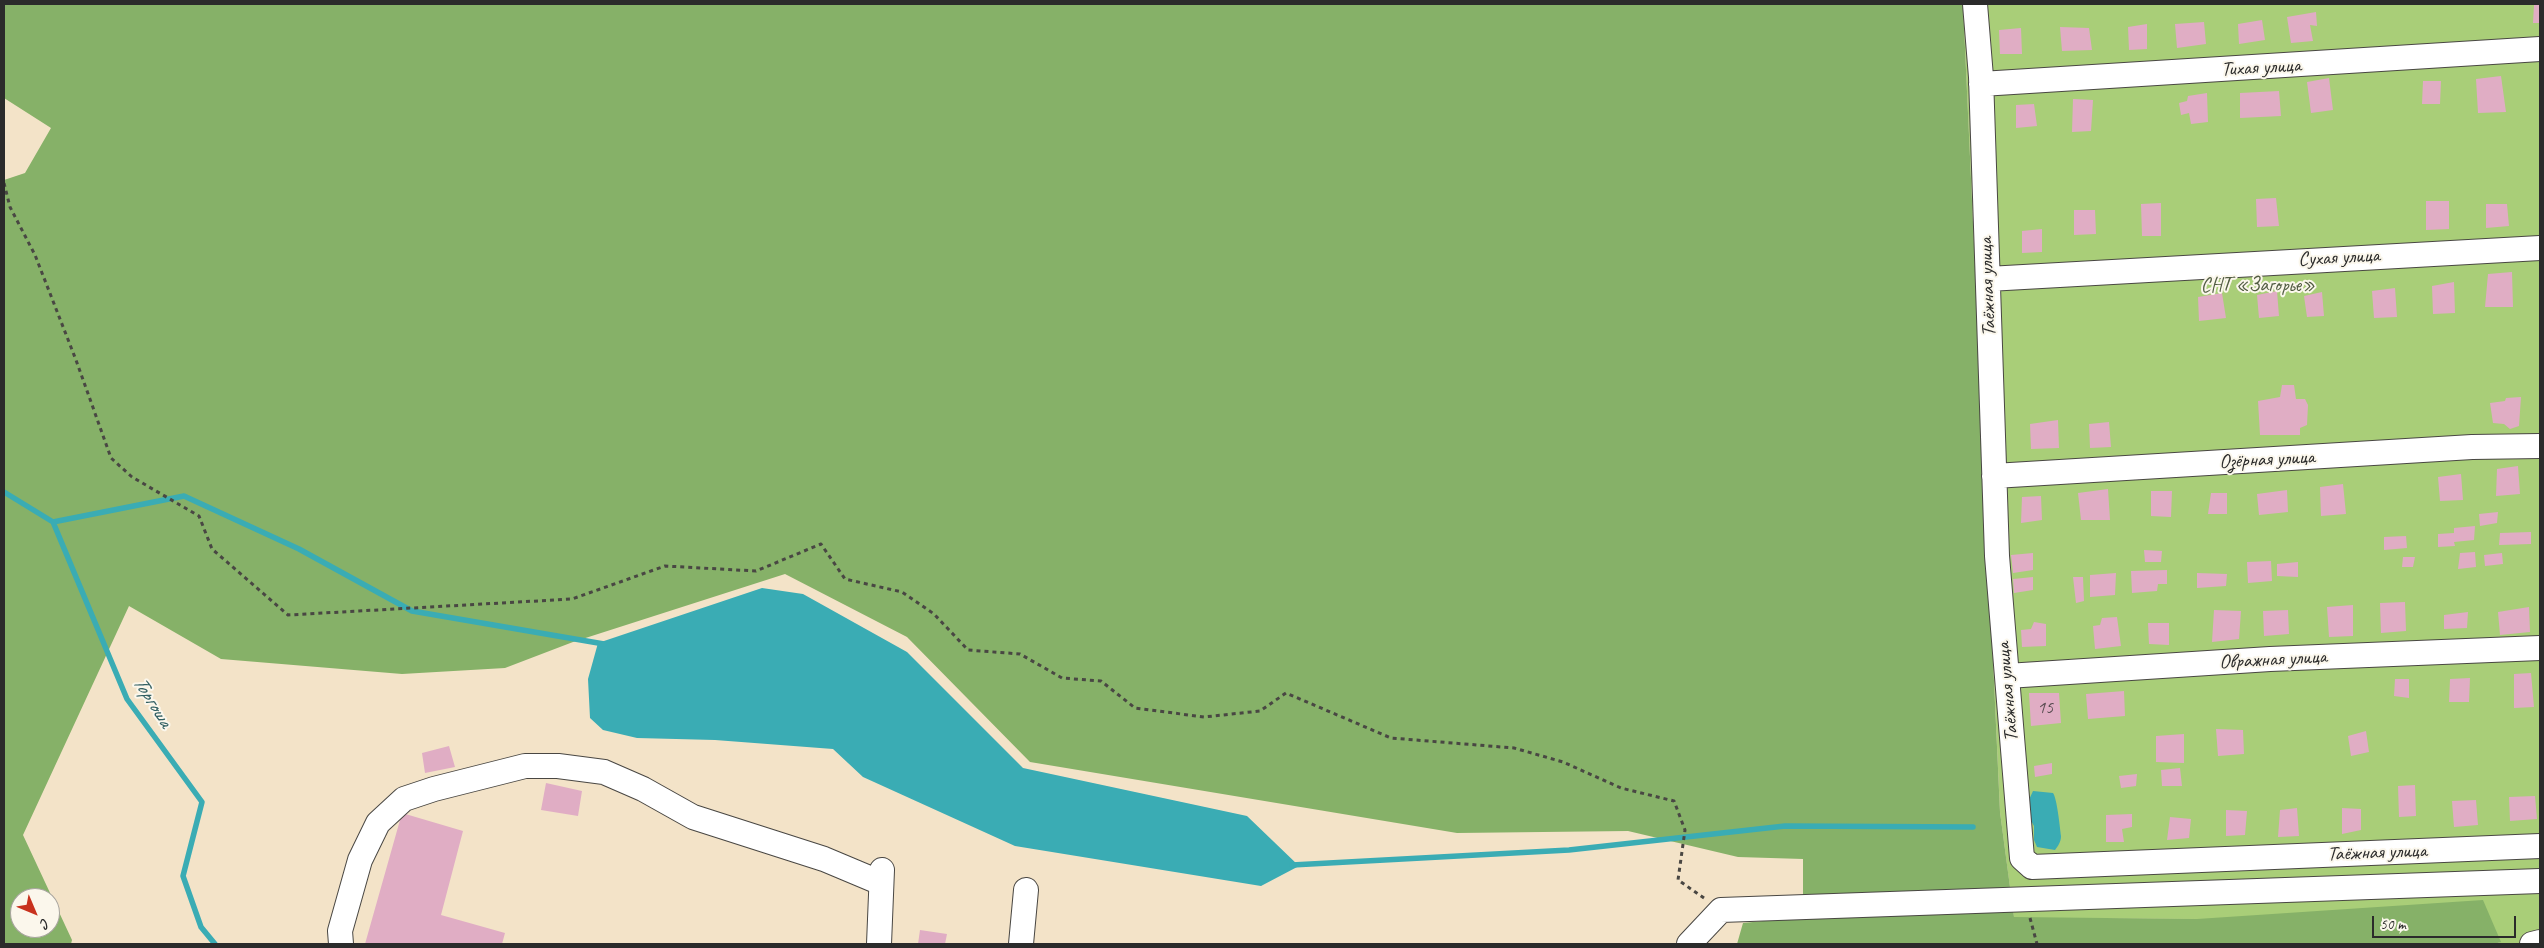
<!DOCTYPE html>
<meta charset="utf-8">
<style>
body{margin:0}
#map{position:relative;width:2544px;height:948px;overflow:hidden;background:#f3e3c8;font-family:Caveat,sans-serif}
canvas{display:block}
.frame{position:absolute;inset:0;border:5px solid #2b2b2b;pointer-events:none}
.north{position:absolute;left:10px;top:888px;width:50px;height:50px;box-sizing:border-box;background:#fbf7ec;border:1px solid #a8a59f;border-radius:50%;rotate:135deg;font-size:14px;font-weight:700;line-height:20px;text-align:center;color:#2b2b2b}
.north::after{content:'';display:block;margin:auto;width:18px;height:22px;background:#c8321e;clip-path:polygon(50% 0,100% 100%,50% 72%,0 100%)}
.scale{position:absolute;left:2372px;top:916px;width:144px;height:22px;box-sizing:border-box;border:2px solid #2b2b2b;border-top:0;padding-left:6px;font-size:15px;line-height:18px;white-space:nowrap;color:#2b2b2b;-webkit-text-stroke:4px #fbf7ec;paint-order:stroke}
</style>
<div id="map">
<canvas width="2544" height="948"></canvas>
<div class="frame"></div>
<div class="north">С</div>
<div class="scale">50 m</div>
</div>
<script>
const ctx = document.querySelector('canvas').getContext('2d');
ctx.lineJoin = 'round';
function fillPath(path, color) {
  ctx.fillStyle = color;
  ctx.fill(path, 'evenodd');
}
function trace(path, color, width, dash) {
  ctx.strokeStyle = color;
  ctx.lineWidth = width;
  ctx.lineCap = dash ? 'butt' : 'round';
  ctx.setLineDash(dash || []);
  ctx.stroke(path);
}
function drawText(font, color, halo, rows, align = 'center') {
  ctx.font = font + ' Caveat,sans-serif';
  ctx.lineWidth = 4;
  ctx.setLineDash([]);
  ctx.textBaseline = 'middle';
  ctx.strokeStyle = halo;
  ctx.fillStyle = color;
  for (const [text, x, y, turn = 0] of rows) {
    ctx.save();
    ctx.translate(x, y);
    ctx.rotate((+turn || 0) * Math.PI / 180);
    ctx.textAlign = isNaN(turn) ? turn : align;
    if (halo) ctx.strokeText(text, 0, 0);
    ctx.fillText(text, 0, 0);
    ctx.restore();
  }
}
fillPath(new Path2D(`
 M 1963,4 L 2540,4 L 2540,944 L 2494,944 L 2500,942 L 2197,919 L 2014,918 L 2000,812 Z`), '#a9ce78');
fillPath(new Path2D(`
 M 4,4 L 1963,4 L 2000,812 L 2014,917 L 2197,919 L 2483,900 L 2501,942 L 2494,944 L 1737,944 L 1743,923 L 1803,917 L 1803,859 L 1738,857 L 1628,831 L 1457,833 L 1030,762 L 907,637 L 785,574 L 573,642 L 505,668 L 402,674 L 221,659 L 129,606 L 23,835 L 72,940 L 71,944 L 4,944 L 4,180 L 25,173 L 51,128 L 4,98 ZM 20,898 L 50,898 L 50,928 L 20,928 Z`), '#86b168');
fillPath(new Path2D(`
 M 762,588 L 803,594 L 907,652 L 1023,768 L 1247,816 L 1299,866 L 1261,886 L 1015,846 L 863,777 L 833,749 L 715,740 L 637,738 L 603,730 L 590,718 L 588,679 L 598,643 Z
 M 2033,791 L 2053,793 C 2057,798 2060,828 2061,836 C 2061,842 2058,846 2055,850 L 2037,847 L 2034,840 L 2034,826 L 2028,815 L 2027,804 Z`), '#3aacb4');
trace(new Path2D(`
 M 4,492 L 53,522 L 127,699 L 202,802 L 183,876 L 201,927 L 215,944
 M 53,522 L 184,496 L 299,549 L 412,611 L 604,644
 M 1292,865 L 1569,850 L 1785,826 L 1973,827`), '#3aacb4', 5.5);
fillPath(new Path2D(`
 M 2534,5 L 2540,5 L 2540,23 L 2533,23 Z
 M 2316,12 L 2317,26 L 2310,25 L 2313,41 L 2291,43 L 2287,17 Z
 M 2262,20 L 2265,40 L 2239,44 L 2238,24 Z
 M 2204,22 L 2206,44 L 2177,48 L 2175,24 Z
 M 2147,24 L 2147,49 L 2129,50 L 2128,27 Z
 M 2060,27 L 2089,28 L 2092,50 L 2062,51 Z
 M 2021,28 L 2022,54 L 2000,54 L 1999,30 Z
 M 2501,76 L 2506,112 L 2478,113 L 2476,79 Z
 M 2329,78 L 2333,110 L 2311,113 L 2307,82 Z
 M 2423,81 L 2441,81 L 2440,104 L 2422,104 Z
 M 2279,91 L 2281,116 L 2240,118 L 2240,93 Z
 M 2207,93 L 2208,122 L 2191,124 L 2189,113 L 2181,115 L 2179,103 L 2187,101 L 2188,96 Z
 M 2073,99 L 2093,100 L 2091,131 L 2072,132 Z
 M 2034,104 L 2037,126 L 2016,128 L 2016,105 Z
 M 2276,198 L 2279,226 L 2257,227 L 2256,199 Z
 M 2426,201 L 2449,201 L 2449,229 L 2426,230 Z
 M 2161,203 L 2161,236 L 2142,236 L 2141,204 Z
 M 2486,204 L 2507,204 L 2509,226 L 2486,228 Z
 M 2074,210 L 2095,210 L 2096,234 L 2074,235 Z
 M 2042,229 L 2042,252 L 2022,253 L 2022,231 Z
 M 2512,272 L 2513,307 L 2485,307 L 2488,274 Z
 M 2454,282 L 2455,313 L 2433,314 L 2432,286 Z
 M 2395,288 L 2397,317 L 2374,318 L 2372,291 Z
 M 2277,291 L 2279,316 L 2259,318 L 2257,295 Z
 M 2322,292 L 2324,316 L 2307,317 L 2304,296 Z
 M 2222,293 L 2226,318 L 2199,321 L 2198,297 Z
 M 2282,385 L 2294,385 L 2296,399 L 2305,399 L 2308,405 L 2307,425 L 2300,428 L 2300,435 L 2260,435 L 2258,401 L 2280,397 Z
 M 2521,397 L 2519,426 L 2510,429 L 2504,424 L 2493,423 L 2490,403 L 2505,401 L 2506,398 Z
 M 2058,420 L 2059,448 L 2031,449 L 2030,424 Z
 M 2109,422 L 2111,447 L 2090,448 L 2089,424 Z
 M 2518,466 L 2520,494 L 2496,496 L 2497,469 Z
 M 2461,474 L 2463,500 L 2440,501 L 2438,477 Z
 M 2343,484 L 2346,514 L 2321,516 L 2320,487 Z
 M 2108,489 L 2110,520 L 2081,520 L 2078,493 Z
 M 2287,490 L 2288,512 L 2259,515 L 2257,494 Z
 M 2151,491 L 2172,491 L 2171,517 L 2151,516 Z
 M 2211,493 L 2227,493 L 2227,514 L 2208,514 Z
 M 2041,496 L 2042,520 L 2021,523 L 2022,497 Z
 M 2498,512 L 2497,523 L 2480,526 L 2479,514 Z
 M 2475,526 L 2474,540 L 2454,542 L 2455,546 L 2438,547 L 2438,534 L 2454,533 L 2454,528 Z
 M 2531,532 L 2531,544 L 2499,545 L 2500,533 Z
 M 2406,536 L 2407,548 L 2384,550 L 2384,537 Z
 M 2144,550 L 2162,551 L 2161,562 L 2145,562 Z
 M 2475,552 L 2476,567 L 2458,569 L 2460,553 Z
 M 2033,553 L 2033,570 L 2013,573 L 2011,555 Z
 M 2502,553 L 2503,564 L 2485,566 L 2484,555 Z
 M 2403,557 L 2415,557 L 2413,567 L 2402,567 Z
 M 2271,561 L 2272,581 L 2248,583 L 2247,562 Z
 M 2298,562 L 2298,577 L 2277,576 L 2277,564 Z
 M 2167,570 L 2167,584 L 2158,584 L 2157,591 L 2132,593 L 2131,571 Z
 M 2116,573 L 2115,595 L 2090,597 L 2090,575 Z
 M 2197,573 L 2227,574 L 2226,586 L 2197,588 Z
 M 2033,577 L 2033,590 L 2014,593 L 2013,579 Z
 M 2073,577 L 2083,577 L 2084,601 L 2076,603 Z
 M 2405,602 L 2406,631 L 2381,633 L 2380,603 Z
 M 2353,605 L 2353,636 L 2329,637 L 2327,607 Z
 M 2529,607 L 2530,632 L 2500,635 L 2498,612 Z
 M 2214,610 L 2241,611 L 2239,639 L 2212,642 Z
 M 2288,610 L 2289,634 L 2264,636 L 2263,611 Z
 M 2468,612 L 2467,628 L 2444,629 L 2444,615 Z
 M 2117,617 L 2121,646 L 2095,649 L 2093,626 L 2100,625 L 2102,618 Z
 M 2034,622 L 2046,624 L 2046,646 L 2022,647 L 2021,630 L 2031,629 Z
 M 2148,623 L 2169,623 L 2169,645 L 2149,644 Z
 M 2531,673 L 2534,707 L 2514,708 L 2514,674 Z
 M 2470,678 L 2469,702 L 2449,702 L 2450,679 Z
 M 2395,679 L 2409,679 L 2409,698 L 2394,696 Z
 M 2124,691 L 2125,716 L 2088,719 L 2086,694 Z
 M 2029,693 L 2059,693 L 2061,723 L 2031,726 Z
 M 2216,729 L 2243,730 L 2244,754 L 2218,756 Z
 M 2366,731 L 2369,752 L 2351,756 L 2348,736 Z
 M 2184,734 L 2184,763 L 2156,762 L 2156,736 Z
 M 449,746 L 455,767 L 425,773 L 422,753 Z
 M 2052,763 L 2052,774 L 2035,777 L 2034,766 Z
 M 2180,768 L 2182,786 L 2162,786 L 2161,770 Z
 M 2137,774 L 2136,786 L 2121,788 L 2119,776 Z
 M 546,783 L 582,791 L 578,816 L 541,810 Z
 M 2415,785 L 2416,816 L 2399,817 L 2398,786 Z
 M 2535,796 L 2537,819 L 2510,821 L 2509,797 Z
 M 2476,800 L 2478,825 L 2454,827 L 2452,801 Z
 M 2297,808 L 2299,836 L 2278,837 L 2280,810 Z
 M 2342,808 L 2361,809 L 2361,830 L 2342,834 Z
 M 2226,810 L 2247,811 L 2245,835 L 2226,836 Z
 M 402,813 L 463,831 L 441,915 L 505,933 L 502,944 L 365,944 Z
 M 2132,814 L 2132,827 L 2122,829 L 2124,842 L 2106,842 L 2106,815 Z
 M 2170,817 L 2191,819 L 2189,838 L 2167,840 Z
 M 920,930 L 947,934 L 945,944 L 918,944 Z`), '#e0adc4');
const minor = new Path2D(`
 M 1975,4 L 1981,77 L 1997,556 L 2022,858 L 2032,867 L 2540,846
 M 1981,84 L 2540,49
 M 1988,279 L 2540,248
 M 1994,476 L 2472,447 L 2540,446
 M 2007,676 L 2270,659 L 2540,648
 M 341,944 L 340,931 L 360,860 L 378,823 L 404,799 L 434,789 L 525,766 L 558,766 L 604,772 L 643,789 L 693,817 L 824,859 L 874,880 L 881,881
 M 879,944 L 882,870
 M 1021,944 L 1026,890
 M 1689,944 L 1721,910 L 2540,881
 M 2532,944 L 2540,942`);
trace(minor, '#494743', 26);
trace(new Path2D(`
 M 4,183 L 10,207 L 35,255 L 76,360 L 111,458 L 132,477 L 199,516 L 212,549 L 288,615 L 572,599 L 665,566 L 756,571 L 821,544 L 845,579 L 902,592 L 934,614 L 968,650 L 1020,654 L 1062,678 L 1101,681 L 1135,708 L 1204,717 L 1260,711 L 1286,693 L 1391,738 L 1514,748 L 1563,762 L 1621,788 L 1674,801 L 1685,830 L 1678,880 L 1704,898
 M 2030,918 L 2037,944`), '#494743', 3, [4, 4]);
trace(minor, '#fff', 24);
drawText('18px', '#584c51', null, [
 ["15",2045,708]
]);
drawText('20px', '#2b2b2b', '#fbf7ec', [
 ["Тихая улица",2261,68,-3],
 ["Сухая улица",2339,258,-3],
 ["Таёжная улица",1988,287,-92],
 ["Озёрная улица",2267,460,-3],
 ["Овражная улица",2273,660,-3],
 ["Таёжная улица",2008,692,-95],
 ["Таёжная улица",2377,853,-2]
]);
drawText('20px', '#515c42', '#fbf7ec', [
 ["СНТ «Загорье»",2258,286]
]);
drawText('italic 21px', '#315f62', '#fbf7ec', [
 ["Торгоша",152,702,58]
]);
</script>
